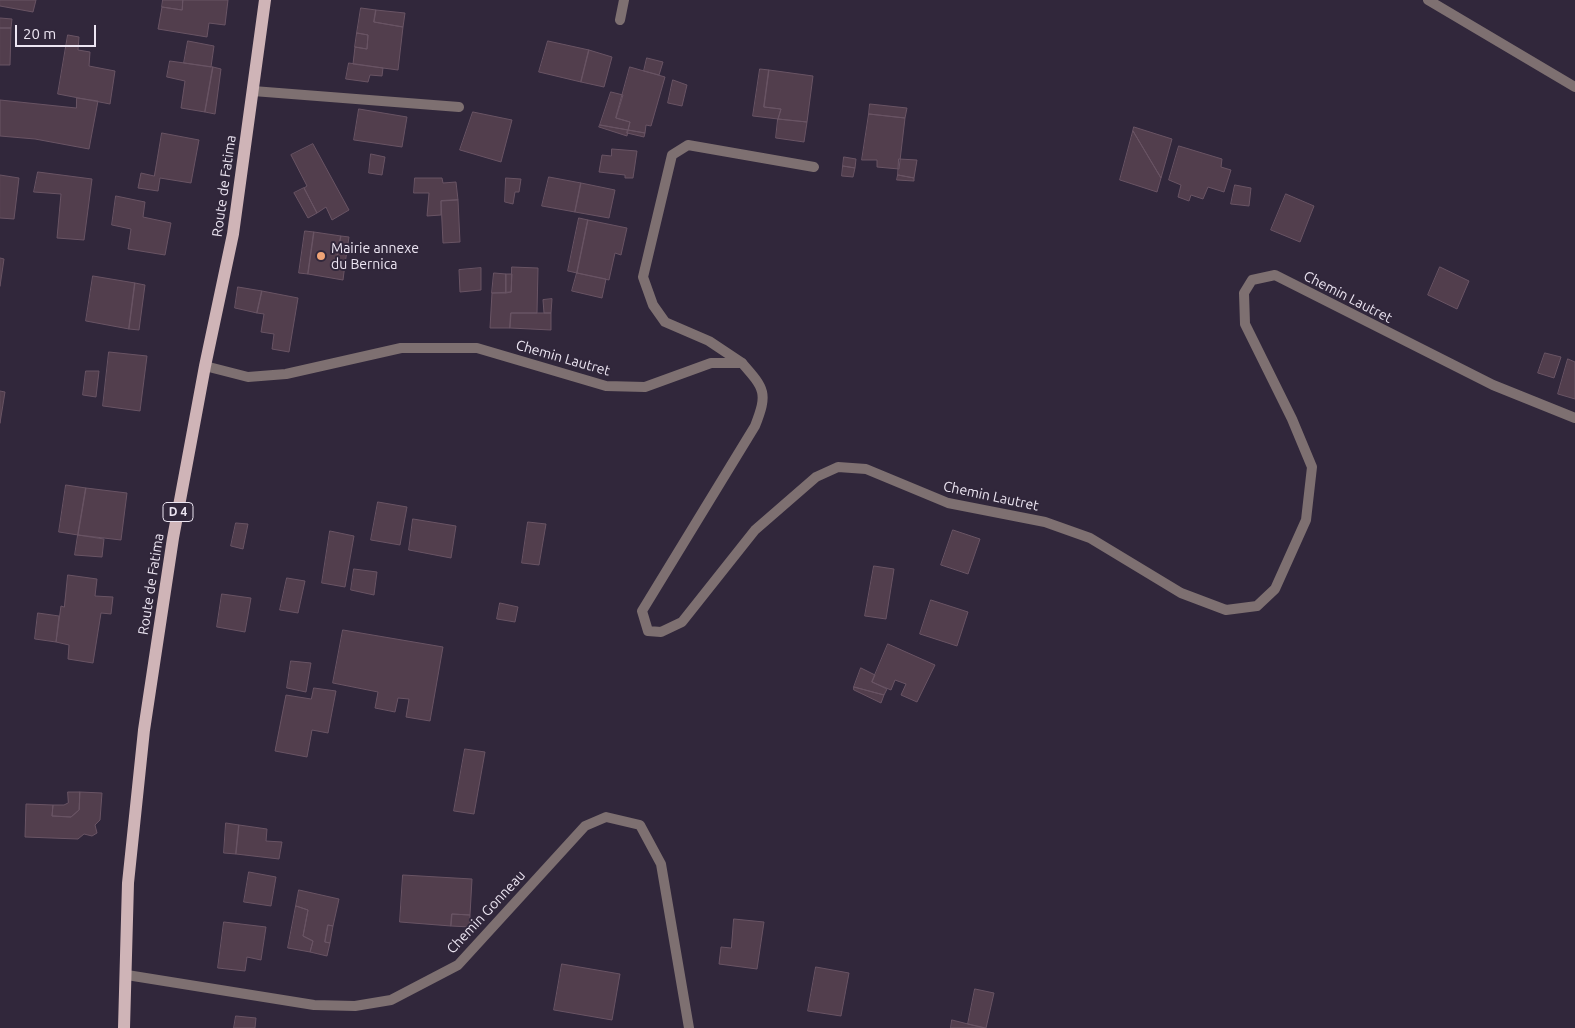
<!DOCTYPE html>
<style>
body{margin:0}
#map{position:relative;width:1575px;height:1028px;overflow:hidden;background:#31273b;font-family:Ubuntu,sans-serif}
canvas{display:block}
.scale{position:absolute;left:15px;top:25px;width:81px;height:22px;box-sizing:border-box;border:2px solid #ece5f2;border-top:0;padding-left:6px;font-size:15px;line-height:18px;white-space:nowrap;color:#ece5f2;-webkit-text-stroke:4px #31273b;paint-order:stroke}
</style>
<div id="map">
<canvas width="1575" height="1028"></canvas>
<div class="scale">20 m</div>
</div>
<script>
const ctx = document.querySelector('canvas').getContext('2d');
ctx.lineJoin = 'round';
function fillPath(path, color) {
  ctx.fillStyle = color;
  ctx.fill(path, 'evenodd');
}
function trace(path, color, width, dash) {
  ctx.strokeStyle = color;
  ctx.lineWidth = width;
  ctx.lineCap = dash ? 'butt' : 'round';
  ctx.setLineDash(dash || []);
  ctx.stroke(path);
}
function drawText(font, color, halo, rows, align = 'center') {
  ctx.font = font + ' Ubuntu,sans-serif';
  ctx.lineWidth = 4;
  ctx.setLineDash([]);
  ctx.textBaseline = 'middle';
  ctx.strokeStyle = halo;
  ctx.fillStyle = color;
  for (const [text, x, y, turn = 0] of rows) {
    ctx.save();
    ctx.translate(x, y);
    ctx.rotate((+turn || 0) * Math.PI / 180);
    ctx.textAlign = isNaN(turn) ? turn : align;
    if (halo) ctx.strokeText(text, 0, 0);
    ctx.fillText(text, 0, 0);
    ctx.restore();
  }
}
const building = new Path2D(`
 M 0,0 L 36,0 L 33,12 L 0,6 Z
 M 163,0 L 183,0 L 182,10 L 162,7 Z
 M 183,0 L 228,0 L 225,25 L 209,23 L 207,37 L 158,29 L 162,7 L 182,10 Z
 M 361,8 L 376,10 L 374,22 L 403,27 L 398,70 L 353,64 L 355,47 L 367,49 L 368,35 L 357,33 Z
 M 376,10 L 405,13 L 403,27 L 374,22 Z
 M 0,18 L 12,19 L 11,28 L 0,28 Z
 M 0,28 L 11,28 L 10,65 L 0,65 Z
 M 357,33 L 368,35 L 367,49 L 355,47 Z
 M 68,35 L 79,37 L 78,50 L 90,52 L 89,66 L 115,71 L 110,104 L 58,94 Z
 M 188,41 L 214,46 L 211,67 L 184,63 Z
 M 548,41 L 589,50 L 581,82 L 539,72 Z
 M 589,50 L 612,57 L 604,87 L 581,82 Z
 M 647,58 L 663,62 L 659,75 L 644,71 Z
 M 170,61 L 213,67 L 205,112 L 181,108 L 185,81 L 167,77 Z
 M 349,63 L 383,68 L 382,76 L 370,75 L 368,82 L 346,79 Z
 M 213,67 L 221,69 L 215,114 L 205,112 Z
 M 630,67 L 665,77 L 651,126 L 646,125 L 645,133 L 628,130 L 630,122 L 616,118 Z
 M 760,69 L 769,70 L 764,107 L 781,109 L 778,119 L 753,116 Z
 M 769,70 L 813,76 L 807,122 L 778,119 L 781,109 L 764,107 Z
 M 673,80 L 687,85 L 682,106 L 668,103 Z
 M 611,92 L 623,95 L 616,118 L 630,122 L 628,130 L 600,125 Z
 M 77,98 L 98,101 L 89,149 L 35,139 L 0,136 L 0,100 L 76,108 Z
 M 870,104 L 907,108 L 905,118 L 869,114 Z
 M 359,109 L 407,117 L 402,147 L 354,140 Z
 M 473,112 L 512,120 L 501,162 L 460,150 Z
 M 869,114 L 905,118 L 899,169 L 877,167 L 877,160 L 862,160 Z
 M 778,119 L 807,122 L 804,142 L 776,138 Z
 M 600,125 L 628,130 L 627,136 L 599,127 Z
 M 1134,127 L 1172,139 L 1161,178 L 1133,131 Z
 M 628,130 L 645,133 L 644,137 L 627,133 Z
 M 1133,131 L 1161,178 L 1157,192 L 1120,180 Z
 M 162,133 L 199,140 L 191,183 L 160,178 L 158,191 L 138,188 L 141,173 L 154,176 Z
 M 313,144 L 349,210 L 332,220 L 326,207 L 317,213 L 304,188 L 307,186 L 291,155 Z
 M 1179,146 L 1222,159 L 1221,167 L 1231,170 L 1224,192 L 1208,187 L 1203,199 L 1191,195 L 1189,201 L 1178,197 L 1181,185 L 1169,180 Z
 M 612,149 L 637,151 L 633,178 L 625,178 L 625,175 L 599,172 L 602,155 L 611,156 Z
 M 371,154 L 385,157 L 382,175 L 369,173 Z
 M 844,157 L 856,159 L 855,168 L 843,166 Z
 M 899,159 L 917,160 L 914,178 L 898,175 Z
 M 843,166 L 855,168 L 853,177 L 842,176 Z
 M 38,172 L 92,179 L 84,240 L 57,238 L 61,194 L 34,192 Z
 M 0,175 L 19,178 L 14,219 L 0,218 Z
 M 898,175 L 914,178 L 914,181 L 897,180 Z
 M 549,177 L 581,183 L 575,212 L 542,206 Z
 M 415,178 L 442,178 L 443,183 L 456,182 L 458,200 L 441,201 L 441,215 L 427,216 L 429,193 L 414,193 Z
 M 506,178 L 521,179 L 519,192 L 515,192 L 513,204 L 505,202 Z
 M 581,183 L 615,190 L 609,218 L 575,212 Z
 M 1235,185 L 1251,188 L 1249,206 L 1231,204 Z
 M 304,188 L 317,213 L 308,218 L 294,193 Z
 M 1286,194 L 1314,206 L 1300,242 L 1271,230 Z
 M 116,196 L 145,202 L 143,217 L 171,223 L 165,255 L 128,249 L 131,229 L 112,225 Z
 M 458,200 L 460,242 L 443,243 L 441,201 Z
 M 579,218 L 588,220 L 577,273 L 568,271 Z
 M 588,220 L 627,228 L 621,255 L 615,253 L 609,280 L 577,273 Z
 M 305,231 L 314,232 L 308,274 L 299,273 Z
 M 314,232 L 341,236 L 336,263 L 345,264 L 343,280 L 308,274 Z
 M 341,236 L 349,237 L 345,264 L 336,263 Z
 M 0,258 L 4,259 L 0,286 Z
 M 512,267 L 538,268 L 537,313 L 511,313 L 510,328 L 490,328 L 492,293 L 511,292 Z
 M 1440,267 L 1469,281 L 1457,309 L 1428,295 Z
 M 481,268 L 481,290 L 460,292 L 459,270 Z
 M 494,273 L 506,274 L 506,293 L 492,293 Z
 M 577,273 L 606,279 L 602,298 L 572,291 Z
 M 506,274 L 512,274 L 511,292 L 506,293 Z
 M 93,276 L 135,283 L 129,329 L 86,321 Z
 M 135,283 L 145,285 L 139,330 L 129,329 Z
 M 238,287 L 262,291 L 257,313 L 235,308 Z
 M 262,291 L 298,298 L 289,352 L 272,349 L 274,334 L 261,332 L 264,314 L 257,313 Z
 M 552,299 L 551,313 L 544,313 L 543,300 Z
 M 511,313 L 551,313 L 551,330 L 510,328 Z
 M 109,352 L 147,356 L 140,411 L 103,406 Z
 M 1545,353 L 1561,357 L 1554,378 L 1538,373 Z
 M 1568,359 L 1575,362 L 1575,399 L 1558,394 Z
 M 86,371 L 99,371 L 96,397 L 83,395 Z
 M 0,391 L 5,392 L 0,423 Z
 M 66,485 L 86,488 L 78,535 L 59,532 Z
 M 86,488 L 127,493 L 121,540 L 78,535 Z
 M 378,502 L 407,507 L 400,545 L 371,540 Z
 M 413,519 L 456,526 L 451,558 L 409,550 Z
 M 528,522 L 546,524 L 539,565 L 522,563 Z
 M 236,523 L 248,524 L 243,549 L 231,546 Z
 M 953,530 L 980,539 L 968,574 L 941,565 Z
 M 330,531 L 354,536 L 345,587 L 322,583 Z
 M 78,535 L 104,539 L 102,557 L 75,555 Z
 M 874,566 L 894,569 L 886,619 L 865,616 Z
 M 354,569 L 377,572 L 374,595 L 351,590 Z
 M 68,575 L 97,579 L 95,596 L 113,597 L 111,614 L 101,613 L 93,663 L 68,659 L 69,645 L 56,642 L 61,606 L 64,607 Z
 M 287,578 L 305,581 L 298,613 L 280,610 Z
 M 222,594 L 251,598 L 245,632 L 217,627 Z
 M 931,600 L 968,612 L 957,646 L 920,634 Z
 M 500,603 L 518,607 L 515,622 L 497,619 Z
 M 38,613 L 59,616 L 56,642 L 35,639 Z
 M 343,630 L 443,647 L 430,721 L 406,717 L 409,699 L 398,698 L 395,712 L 375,708 L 378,692 L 333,683 Z
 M 888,644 L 935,665 L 917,702 L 901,695 L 906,684 L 895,680 L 891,690 L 872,682 Z
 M 291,661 L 311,663 L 306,692 L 287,688 Z
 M 861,668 L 875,675 L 872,682 L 887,689 L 884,695 L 854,687 Z
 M 854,687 L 884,695 L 881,703 L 854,690 Z
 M 314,688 L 336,691 L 328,733 L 312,730 L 307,757 L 275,751 L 286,695 L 311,699 Z
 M 465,749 L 485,752 L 474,814 L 454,811 Z
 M 68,792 L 80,792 L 79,810 L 71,817 L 52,816 L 53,805 L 64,805 L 68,803 Z
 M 80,792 L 102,793 L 100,820 L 95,825 L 97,833 L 92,836 L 84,834 L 78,839 L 25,837 L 26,804 L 53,805 L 52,816 L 71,817 L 79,810 Z
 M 226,823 L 239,825 L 236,854 L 224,853 Z
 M 239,825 L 267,829 L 266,841 L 282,842 L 279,859 L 236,854 Z
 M 249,872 L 276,877 L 271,906 L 244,902 Z
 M 403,875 L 472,879 L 470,915 L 452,914 L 451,926 L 400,922 Z
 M 299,890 L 339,899 L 333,926 L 328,925 L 325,942 L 330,943 L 327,956 L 310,952 L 313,941 L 303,936 L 308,910 L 296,906 Z
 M 296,906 L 308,910 L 303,936 L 313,941 L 310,952 L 288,948 Z
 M 452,914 L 470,915 L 470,927 L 451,926 Z
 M 734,919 L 764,922 L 757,969 L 719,964 L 721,947 L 731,948 Z
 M 224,922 L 266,927 L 261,960 L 247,957 L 245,971 L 218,968 Z
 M 328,925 L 333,926 L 330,943 L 325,942 Z
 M 562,964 L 620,974 L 612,1020 L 554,1010 Z
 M 816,967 L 849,973 L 841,1016 L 808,1011 Z
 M 975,989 L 994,993 L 986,1028 L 968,1024 Z
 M 236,1016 L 256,1018 L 255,1028 L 234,1028 Z
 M 952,1020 L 984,1028 L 951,1028 Z`);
fillPath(building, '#523e4d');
trace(building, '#695464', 1);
trace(new Path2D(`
 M 620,20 L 624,0
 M 253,91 L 459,107
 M 742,363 L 709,341 L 665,322 L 653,305 L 643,277 L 672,155 L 688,145 L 814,167`), '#7e7071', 10);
trace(new Path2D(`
 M 1428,0 L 1575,87
 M 205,366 L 248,377 L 286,374 L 401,348 L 477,348 L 606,386 L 645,387 L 711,363 L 742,363 C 765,389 768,393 755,426 L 642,611 L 648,631 L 661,632 L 682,622 L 755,530 L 816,477 L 838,467 L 866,469 L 948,503 L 1045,522 L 1090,538 L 1181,593 L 1226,610 L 1257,606 L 1275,589 L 1306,520 L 1312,467 L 1292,419 L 1245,324 L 1244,293 L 1252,280 L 1275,275 L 1493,385 L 1575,418
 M 127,975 L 314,1005 L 355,1006 L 391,1000 L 458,965 L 585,826 L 606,817 L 640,825 L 661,864 L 689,1028`), '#7e7071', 10);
trace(new Path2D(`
 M 124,1028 L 128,883 L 144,730 L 173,538 L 205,366 L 233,234 L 265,0`), '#cfb4b7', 12);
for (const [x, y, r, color] of [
 [321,256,5,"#efa376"]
]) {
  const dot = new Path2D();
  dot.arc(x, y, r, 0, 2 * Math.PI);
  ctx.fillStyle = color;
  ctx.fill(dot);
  trace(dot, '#31273b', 2);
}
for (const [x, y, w] of [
 [178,512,30]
]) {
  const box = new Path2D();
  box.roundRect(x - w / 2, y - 9.5, w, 19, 4);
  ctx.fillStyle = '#31273b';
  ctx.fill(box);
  trace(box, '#ece5f2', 1);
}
drawText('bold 12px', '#ece5f2', null, [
 ["D 4",178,512]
]);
drawText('14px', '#ece5f2', '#31273b', [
 ["Route de Fatima",224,186,-82],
 ["Chemin Lautret",1348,297,27],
 ["Chemin Lautret",563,358,16],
 ["Chemin Lautret",991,496,12],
 ["Route de Fatima",151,584,-81],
 ["Chemin Gonneau",486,912,-47]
]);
drawText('14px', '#ece5f2', '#31273b', [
 ["Mairie annexe",331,248],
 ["du Bernica",331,264]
], 'left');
</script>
